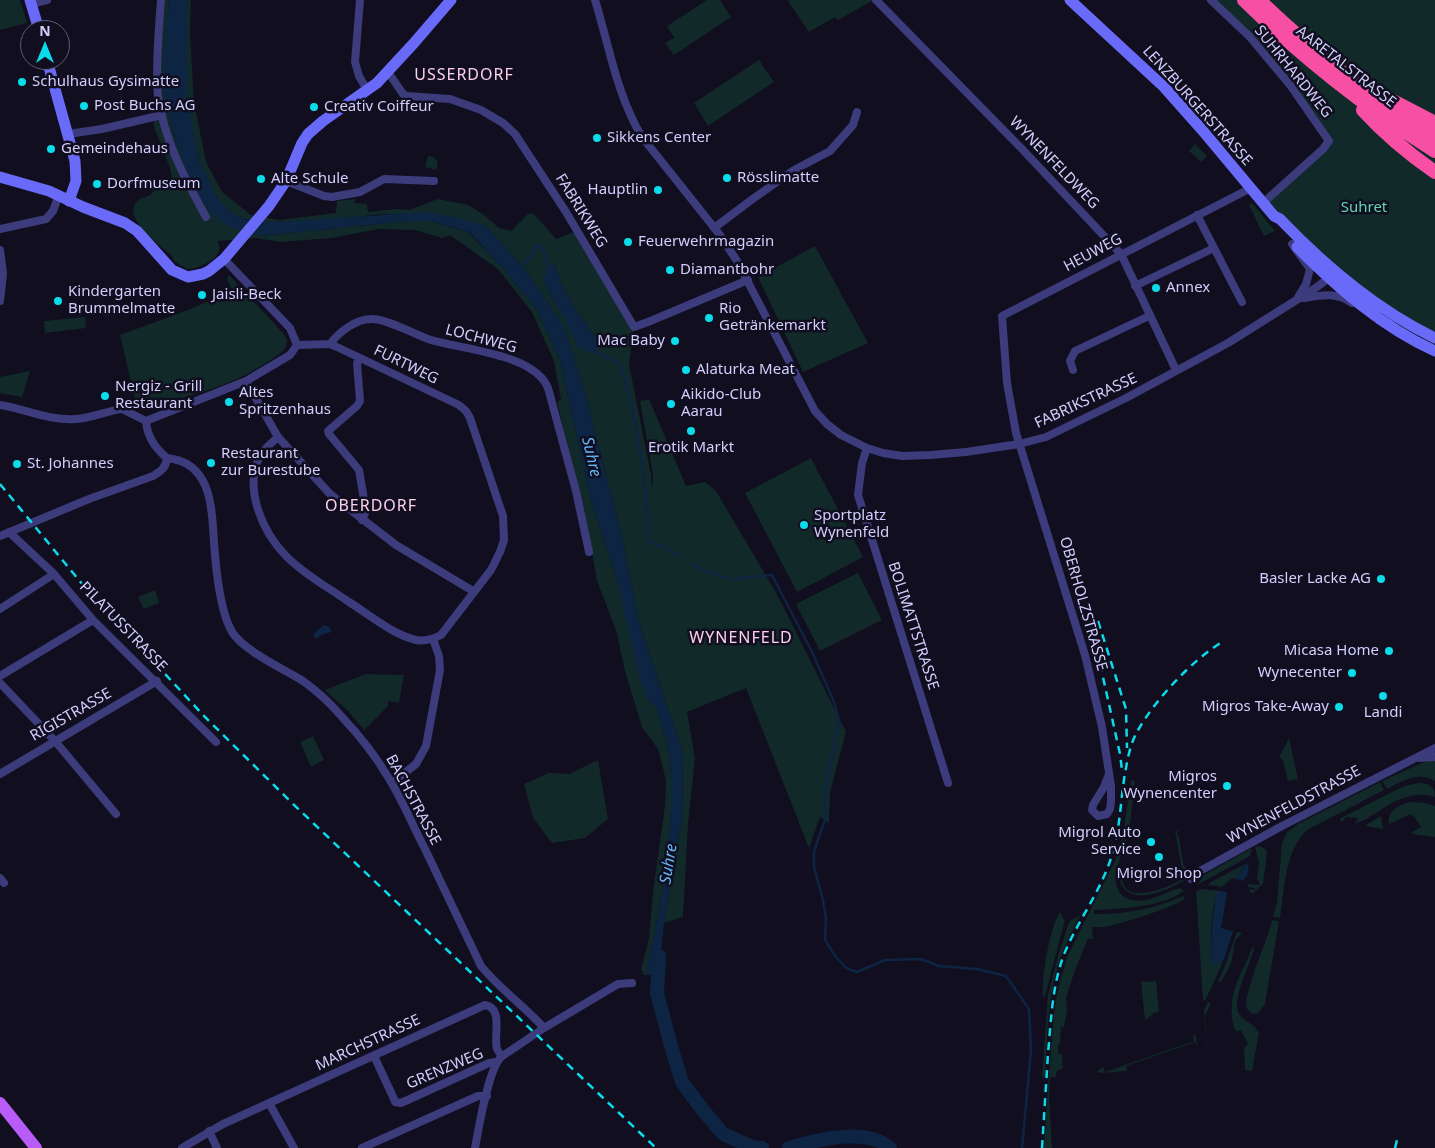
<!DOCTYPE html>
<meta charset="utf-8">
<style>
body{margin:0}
#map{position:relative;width:1435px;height:1148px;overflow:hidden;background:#100e1f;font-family:"Noto Sans",sans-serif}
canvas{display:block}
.north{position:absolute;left:20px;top:20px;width:50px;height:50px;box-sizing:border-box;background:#100e1f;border:1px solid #5e5b78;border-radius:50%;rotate:0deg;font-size:14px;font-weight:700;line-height:20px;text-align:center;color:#d2cefd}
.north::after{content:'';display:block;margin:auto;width:18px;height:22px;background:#0bdcec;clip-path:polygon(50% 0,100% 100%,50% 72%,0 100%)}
</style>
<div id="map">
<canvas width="1435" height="1148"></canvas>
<div class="north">N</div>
</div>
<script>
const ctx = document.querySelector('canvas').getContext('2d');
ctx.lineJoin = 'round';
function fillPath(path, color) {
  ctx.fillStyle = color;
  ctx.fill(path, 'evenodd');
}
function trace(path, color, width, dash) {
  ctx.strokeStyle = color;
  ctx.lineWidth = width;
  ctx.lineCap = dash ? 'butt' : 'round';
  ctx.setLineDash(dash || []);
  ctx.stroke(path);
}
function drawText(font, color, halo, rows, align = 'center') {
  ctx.font = font + ' "Noto Sans",sans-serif';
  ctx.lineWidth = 5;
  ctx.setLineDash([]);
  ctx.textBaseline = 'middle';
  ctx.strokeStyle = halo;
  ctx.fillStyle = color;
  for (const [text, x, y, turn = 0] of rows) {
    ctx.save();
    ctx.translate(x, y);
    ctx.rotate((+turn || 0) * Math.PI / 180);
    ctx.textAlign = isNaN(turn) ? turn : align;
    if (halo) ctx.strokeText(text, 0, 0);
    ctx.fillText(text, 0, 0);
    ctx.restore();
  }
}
fillPath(new Path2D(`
 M 0,0 L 20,0 L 27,23 L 0,30 Z
 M 165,0 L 169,0 L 163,79 L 173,133 L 195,188 L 260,236 L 406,221 L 430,221 L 468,232 L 502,267 L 537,310 L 560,360 L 590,496 L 616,577 L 649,701 L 656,707 L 668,746 L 671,774 L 671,811 L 668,850 L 658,916 L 646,975 L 644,975 L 641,969 L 649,939 L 653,892 L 665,806 L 666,780 L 658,749 L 642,727 L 625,671 L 616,630 L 597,581 L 592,552 L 557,401 L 561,400 L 554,361 L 532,312 L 498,269 L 450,235 L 442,238 L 415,230 L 379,229 L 332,238 L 280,242 L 257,238 L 217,241 C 228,256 200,269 187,269 L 175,262 L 172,256 C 161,246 121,218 137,202 C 143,195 150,199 155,189 L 172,185 L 171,171 L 153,124 L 161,109 L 161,44 Z
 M 187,0 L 191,0 L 190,33 L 194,102 L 206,162 L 222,192 L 251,215 L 279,220 L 336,213 L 337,201 L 355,199 L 355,203 L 367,204 L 368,212 L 395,209 L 409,210 L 438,199 L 468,205 L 483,214 L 499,228 L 511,231 L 528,214 L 533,213 L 556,239 L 577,231 L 634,327 L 629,364 L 651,475 L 652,490 L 653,475 L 640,401 L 649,399 L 686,486 L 705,482 L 716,491 L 778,596 L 846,732 L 830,792 L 829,823 L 820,817 L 809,848 L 746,688 L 687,712 L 695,758 L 688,824 L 683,917 L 664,923 L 682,819 L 683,754 L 639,623 L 623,542 L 583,385 L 564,327 L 526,271 L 486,226 C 465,223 443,221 422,218 C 411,216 399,214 388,214 C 353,215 255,234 230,212 C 201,187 192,136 187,100 ZM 554,264 C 563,292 578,316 597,338 L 563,315 L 549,293 L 544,281 Z
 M 707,0 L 720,0 L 731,17 L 674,55 L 665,43 L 674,38 L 667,26 Z
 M 790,0 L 871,0 L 872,1 L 838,20 L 835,17 L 809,32 L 788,1 Z
 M 1211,0 L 1435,0 L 1435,344 L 1404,328 L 1361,300 L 1263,203 L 1329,140 L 1290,85 Z
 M 759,60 L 774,82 L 708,126 L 694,103 Z
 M 1195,144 L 1207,156 L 1201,162 L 1189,151 Z
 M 428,156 L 434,157 L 438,162 L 436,170 L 425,167 Z
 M 1252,203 L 1275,231 L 1264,236 L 1249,205 Z
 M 815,246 L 868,343 L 803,372 L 758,277 Z
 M 229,275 L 283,333 L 287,340 L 285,349 C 254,376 210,391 171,401 C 159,404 149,408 137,407 L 120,335 L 193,308 L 232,290 L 227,279 Z
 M 85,317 L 86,328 L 45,333 L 44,321 Z
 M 30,371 L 22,397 L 0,393 L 0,377 Z
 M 811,458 L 863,557 L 797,592 L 745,493 Z
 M 858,573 L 882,620 L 820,651 L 796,604 Z
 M 155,590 L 159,603 L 144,609 L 138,597 Z
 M 366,674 L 404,675 L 399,703 L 388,701 L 388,706 L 364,730 L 349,712 L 325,690 Z
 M 313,736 L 324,760 L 311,767 L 300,742 Z
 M 1289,738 L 1298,779 L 1288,781 L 1283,760 L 1279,757 Z
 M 1435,759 L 1435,781 C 1418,771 1403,781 1387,789 L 1382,781 L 1424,762 Z
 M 598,760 L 608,819 L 585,838 L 552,843 L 533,818 L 524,784 L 549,773 L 569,774 Z
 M 1131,780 L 1135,781 C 1132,800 1132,819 1127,838 C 1124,851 1114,868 1116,882 C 1117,891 1123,899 1132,900 C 1148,904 1165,892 1180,888 L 1184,891 C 1164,907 1120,909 1094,910 L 1094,914 C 1126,915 1155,908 1184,896 L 1185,898 C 1181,905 1115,926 1104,927 C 1100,927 1096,927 1092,927 L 1093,939 L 1088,939 L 1074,973 L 1066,998 L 1067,1010 L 1064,1027 L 1061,1027 L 1060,1044 L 1058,1045 L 1058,1053 L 1062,1055 L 1063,1068 L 1056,1072 L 1056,1077 L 1050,1077 L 1049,1099 L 1052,1148 L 1044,1148 L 1049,1076 L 1054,1013 L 1058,989 L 1067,957 L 1116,859 L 1124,828 Z
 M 1380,782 L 1384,790 L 1309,829 C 1284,849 1285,888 1280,918 L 1273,917 L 1277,902 L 1282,843 L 1287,832 L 1298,824 Z
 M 1419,783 L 1427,784 L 1434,789 L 1435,797 C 1414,790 1393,801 1376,813 C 1369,817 1363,822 1355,823 L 1358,818 L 1346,817 L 1342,822 L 1340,821 L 1341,818 L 1404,786 Z
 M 1412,802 L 1425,803 L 1435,806 L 1435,837 L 1412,834 L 1412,832 L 1421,827 L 1415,818 L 1411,814 L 1389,824 C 1387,810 1400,804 1412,802 Z
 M 1381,816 L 1383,829 L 1366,826 L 1366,825 Z
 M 1175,831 L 1178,831 L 1177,836 L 1179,837 L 1184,867 L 1186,867 L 1187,879 C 1170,889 1129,909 1120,881 L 1129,849 C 1127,859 1121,873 1123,883 C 1129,904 1170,887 1182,879 L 1183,875 Z
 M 1260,846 L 1265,849 L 1267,853 L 1263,884 L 1253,893 L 1251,893 L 1248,889 L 1255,890 L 1255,888 L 1248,887 L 1248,884 L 1260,885 L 1257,878 L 1259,863 L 1255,847 Z
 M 1252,848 L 1250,856 L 1197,885 L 1204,875 Z
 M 1245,864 L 1236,879 L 1232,878 L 1222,887 L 1209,885 L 1209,883 Z
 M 1201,889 L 1220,891 C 1209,901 1212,947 1211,962 L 1223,962 L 1224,960 L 1205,1001 L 1203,1000 L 1196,892 Z
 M 1060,912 L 1063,916 L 1062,918 L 1065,920 L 1045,996 L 1043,997 C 1041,979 1050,926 1060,912 Z
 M 1080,916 C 1072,932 1063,948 1058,965 C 1047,1001 1047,1040 1045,1077 L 1042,1077 L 1048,995 L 1058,956 L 1068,925 L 1071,920 Z
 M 1272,920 L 1279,921 L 1265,1004 L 1258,1013 L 1253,1014 L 1247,1009 C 1242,995 1268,940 1272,920 Z
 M 1237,932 L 1242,933 L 1235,941 L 1231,964 L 1221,982 L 1218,981 L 1224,968 Z
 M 1252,948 L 1254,948 L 1254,949 C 1250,965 1231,999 1239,1014 C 1244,1022 1255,1023 1259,1033 L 1252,1071 L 1245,1070 L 1244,1048 L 1248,1044 L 1241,1030 L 1237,1032 L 1234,1028 C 1226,993 1240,979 1252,948 Z
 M 1156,981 L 1159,1012 L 1154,1013 L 1147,1019 L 1145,1019 L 1141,982 Z
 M 1208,1002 L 1211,1003 L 1205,1016 L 1208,1072 L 1204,1010 Z
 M 1193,1035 L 1196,1036 L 1197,1047 L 1195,1042 L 1126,1066 L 1127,1071 L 1100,1073 L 1097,1072 L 1097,1071 L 1103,1067 L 1105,1072 L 1194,1041 Z`), '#112928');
fillPath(new Path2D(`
 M 169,0 L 187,0 L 187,100 L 198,157 L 217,197 L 231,213 L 246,220 L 277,222 L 427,212 L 459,218 L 486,226 L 526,271 L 564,327 L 583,385 L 623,542 L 639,623 L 683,754 L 682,819 L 664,923 L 659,973 L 646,975 L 658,916 L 668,850 L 671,811 L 671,774 L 668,746 L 656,707 L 649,701 L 640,679 L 616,577 L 590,496 L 560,360 L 537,310 L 502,267 L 469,232 L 431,221 L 406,221 L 260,236 C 241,232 227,228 212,214 C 189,190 164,113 163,80 C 162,54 167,26 169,0 Z
 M 547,264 L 554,264 C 563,292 578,316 597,338 L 597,349 L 590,353 L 578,347 L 563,315 L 549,293 L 544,281 Z
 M 324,625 L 329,627 L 332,632 L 323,634 L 318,638 L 315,638 L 313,634 Z
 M 1246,864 L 1249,865 L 1247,877 L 1245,877 L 1244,881 L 1236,879 Z
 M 1220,891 L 1226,892 L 1227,894 L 1221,928 L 1233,931 L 1224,960 L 1215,965 L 1211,962 L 1212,925 L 1216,895 Z`), '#0e2443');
trace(new Path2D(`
 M 519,267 L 527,261 L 537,244 L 545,252 L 547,264
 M 594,351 L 620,363 C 638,420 646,482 649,542 L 662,546 L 681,557
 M 692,563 L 700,569 L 726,578
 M 733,579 L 772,575 L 813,654 L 834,702 L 839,720 L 825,792 L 825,820 L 814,851 L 814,867 L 823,900 L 826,919 L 825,940 L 836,957 L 846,968 L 857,972 L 885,960 L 921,959 L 939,966 L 977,969 L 1006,976 L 1029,1009 L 1031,1050 L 1022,1148`), '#0e2443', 2.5);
trace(new Path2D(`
 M 659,956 L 657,993 L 671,1046 L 682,1082 L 702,1109 L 723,1134 L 752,1147 L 762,1148
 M 789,1148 C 814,1141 850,1131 876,1140 C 881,1141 886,1145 890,1148`), '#0e2443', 14);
trace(new Path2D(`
 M 161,0 C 159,28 155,68 158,96 C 164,140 185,179 206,217
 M 360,0 L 355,62 L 359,76 L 367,90
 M 595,0 C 609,45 617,96 642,137 L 720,235 L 737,261 L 815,411 L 827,424 L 841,435 L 867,448 L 883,453 L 902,456 L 931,455 L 966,452 L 1019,444 L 1046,437 L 1126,398 L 1228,343 L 1314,289 L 1329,278
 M 876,0 L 1022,149 L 1121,254 L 1176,370
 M 1211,0 L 1249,36 L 1290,85 L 1329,141 L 1323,149 L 1263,203
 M 31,4 L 47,0
 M 388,72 L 403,94 L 407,96 L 450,99 L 481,110 L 503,123 L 515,134 L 566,212 L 634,327 L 648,322 L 748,280
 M 68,134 L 102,129 L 162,115
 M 286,181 L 324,196 L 332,197 L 360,192 L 384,179 L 434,181
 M 1197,215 L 1242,302
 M 714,228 L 754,198 L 794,170 L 830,151 L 853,125 L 857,112
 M 0,229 L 46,219 L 53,211 L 59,195
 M 1292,244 L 1310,269 L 1306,284 L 1298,297
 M 0,250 L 3,274 L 0,301
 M 1135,286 L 1214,248
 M 1304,298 C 1322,295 1337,292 1352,303
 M 330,344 C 339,332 356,319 371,319 C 385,318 414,334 428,339 C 461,350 534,353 548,388 L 576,491 L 589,552
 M 360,358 L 357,363 L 360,401 L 357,406 L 328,431 L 329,434 L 359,470 L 366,511 L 362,520
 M 1073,370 L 1070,361 L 1075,351 L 1149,316
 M 246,381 L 278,437 L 330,494 L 396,545 L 473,591
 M 0,405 C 25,409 50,421 76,419 C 92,418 106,411 122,409 L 146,421
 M 146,421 L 246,381 L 290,355 L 297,345 L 290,328 L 224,259
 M 278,437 C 272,443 264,448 260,456 C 243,489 263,533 287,557 C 305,575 329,588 349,602 C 370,615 392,634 416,640 C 425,642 433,639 441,635 L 491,570 L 500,552 L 504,540 L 503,516 L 470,418 L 466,411 L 459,405 L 337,347 L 330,344 L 297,345
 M 867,448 L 862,463 L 858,495 L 948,783
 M 167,458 C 217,463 211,518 215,555 C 217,578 221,613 232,632 C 244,651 284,669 303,681 C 317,691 331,704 342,717 C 359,735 375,755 388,777 C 402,799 412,824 424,847 C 443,887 462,927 481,966 C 500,989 524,1006 544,1028
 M 9,532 L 54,574 L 93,620 L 216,742
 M 0,536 L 89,499 L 153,476 C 161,471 166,468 167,458 C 156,449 147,436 146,421
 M 0,609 L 54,574
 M 0,676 L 93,620
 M 0,683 L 55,741 L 116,814
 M 1419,758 L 1435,757
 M 0,774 L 157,681
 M 1109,774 L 1104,787 L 1093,805 L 1092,810 L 1098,816 L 1107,814 L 1110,809 L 1111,802 L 1111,786 L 1102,727 L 1085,655 L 1016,433 L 1007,383 L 1002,316 L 1251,188
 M 397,779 L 416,764 L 426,746 L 440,670 L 439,656 L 433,639
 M 0,878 L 4,883
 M 1191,879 L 1200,871 L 1282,826 L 1435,748
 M 374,1056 L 394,1099 L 395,1102 L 401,1103 L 489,1063 L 496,1062
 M 269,1103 L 294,1148
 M 209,1131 L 217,1148
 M 182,1148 L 223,1124 L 485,1005 C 504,1008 493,1036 497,1049 C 498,1051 501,1055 501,1057
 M 362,1148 L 478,1096 L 487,1096
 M 475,1148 C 479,1127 488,1070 501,1057 L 544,1028 L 618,984 L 632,983`), '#3c3b7c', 8);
trace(new Path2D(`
 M 30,0 L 39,30
 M 1070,0 L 1164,87 L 1203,131 L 1274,216 L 1280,219 C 1325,266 1375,309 1435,338
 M 47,60 L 75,161 L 76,181 L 69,201
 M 0,177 L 49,191 L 83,207 L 125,223 L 137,231 L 172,270 L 188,277 L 203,274 L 209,271 L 224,259 L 269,206 L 286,181 L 302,143 L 308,134 L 323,121 L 377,83 L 414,43 L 451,0
 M 1297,247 C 1338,288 1382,327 1435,351`), '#6a6af8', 11);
trace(new Path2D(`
 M 0,1103 L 36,1148`), '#b85bf7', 12);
trace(new Path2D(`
 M 1244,0 C 1303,58 1365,107 1435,151
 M 1259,0 C 1313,52 1371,98 1435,138
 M 1389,99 L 1435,123
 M 1363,110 C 1384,133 1409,154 1435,172`), '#f74fa4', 14);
trace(new Path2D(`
 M 0,484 L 87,590 L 205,717 L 291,802 L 656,1148
 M 1098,621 L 1126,709 L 1127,748
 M 1091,623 L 1120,754 L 1122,770
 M 1042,1148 C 1044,1117 1046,1085 1048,1054 C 1051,1021 1052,988 1063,957 C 1076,923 1100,893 1111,858 C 1121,829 1120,798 1126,768 C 1128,756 1131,743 1137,732 C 1154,701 1191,661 1222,642
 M 1395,1148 L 1397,1140`), '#0bdcec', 2.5, [8, 6]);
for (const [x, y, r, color] of [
 [22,82,5,"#0bdcec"],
 [84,106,5,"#0bdcec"],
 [314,107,5,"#0bdcec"],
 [597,138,5,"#0bdcec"],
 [51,149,5,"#0bdcec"],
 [727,178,5,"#0bdcec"],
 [261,179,5,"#0bdcec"],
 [97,184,5,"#0bdcec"],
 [658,190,5,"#0bdcec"],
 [628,242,5,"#0bdcec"],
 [670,270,5,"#0bdcec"],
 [1156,288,5,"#0bdcec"],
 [202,295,5,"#0bdcec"],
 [58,301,5,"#0bdcec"],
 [709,318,5,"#0bdcec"],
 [675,341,5,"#0bdcec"],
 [686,370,5,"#0bdcec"],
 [105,396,5,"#0bdcec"],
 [229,402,5,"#0bdcec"],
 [671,404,5,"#0bdcec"],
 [691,431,5,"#0bdcec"],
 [211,463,5,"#0bdcec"],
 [17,464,5,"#0bdcec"],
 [804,525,5,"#0bdcec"],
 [1381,579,5,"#0bdcec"],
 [1389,651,5,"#0bdcec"],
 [1352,673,5,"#0bdcec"],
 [1383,696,5,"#0bdcec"],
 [1339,707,5,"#0bdcec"],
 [1227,786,5,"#0bdcec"],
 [1151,842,5,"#0bdcec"],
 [1159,857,5,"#0bdcec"]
]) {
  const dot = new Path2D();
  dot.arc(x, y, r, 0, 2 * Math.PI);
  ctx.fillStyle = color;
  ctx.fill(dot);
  trace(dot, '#100e1f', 2);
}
drawText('15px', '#d2cefd', '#100e1f', [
 ["AARETALSTRASSE",1346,67,38],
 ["SUHRHARDWEG",1293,72,51],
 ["LENZBURGERSTRASSE",1197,106,48],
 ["WYNENFELDWEG",1054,163,46],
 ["FABRIKWEG",581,211,58],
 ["HEUWEG",1093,253,-28],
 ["LOCHWEG",481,339,15],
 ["FURTWEG",406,365,26],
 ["FABRIKSTRASSE",1086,401,-25],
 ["OBERHOLZSTRASSE",1083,604,74],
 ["BOLIMATTSTRASSE",913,626,72],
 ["PILATUSSTRASSE",123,627,46],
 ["RIGISTRASSE",71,715,-30],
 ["BACHSTRASSE",413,800,62],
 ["WYNENFELDSTRASSE",1294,805,-28],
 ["MARCHSTRASSE",368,1043,-25],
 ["GRENZWEG",445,1069,-23]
]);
drawText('15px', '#d2cefd', '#100e1f', [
 ["Schulhaus Gysimatte",32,82],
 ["Post Buchs AG",94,106],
 ["Creativ Coiffeur",324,107],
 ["Sikkens Center",607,138],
 ["Gemeindehaus",61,149],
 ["Rösslimatte",737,178],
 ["Alte Schule",271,179],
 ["Dorfmuseum",107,184],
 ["Hauptlin",648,190,"right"],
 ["Feuerwehrmagazin",638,242],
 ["Diamantbohr",680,270],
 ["Annex",1166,288],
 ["Kindergarten",68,292],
 ["Brummelmatte",68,309],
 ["Jaisli-Beck",212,295],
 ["Rio",719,309],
 ["Getränkemarkt",719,326],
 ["Mac Baby",665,341,"right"],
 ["Alaturka Meat",696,370],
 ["Nergiz - Grill",115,387],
 ["Restaurant",115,404],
 ["Altes",239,393],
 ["Spritzenhaus",239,410],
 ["Aikido-Club",681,395],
 ["Aarau",681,412],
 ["Erotik Markt",691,448,"center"],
 ["Restaurant",221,454],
 ["zur Burestube",221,471],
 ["St. Johannes",27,464],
 ["Sportplatz",814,516],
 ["Wynenfeld",814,533],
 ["Basler Lacke AG",1371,579,"right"],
 ["Micasa Home",1379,651,"right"],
 ["Wynecenter",1342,673,"right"],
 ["Migros Take-Away",1329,707,"right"],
 ["Landi",1383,713,"center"],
 ["Migros",1217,777,"right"],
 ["Wynencenter",1217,794,"right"],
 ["Migrol Auto",1141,833,"right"],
 ["Service",1141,850,"right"],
 ["Migrol Shop",1159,874,"center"]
], 'left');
drawText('15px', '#5ed9b7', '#100e1f', [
 ["Suhret",1364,208]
]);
ctx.letterSpacing = '1px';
drawText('16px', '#fdd0ee', '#100e1f', [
 ["USSERDORF",464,75],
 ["OBERDORF",371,506],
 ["WYNENFELD",741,638]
]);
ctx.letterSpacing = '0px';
drawText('italic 16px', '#62b6f8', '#100e1f', [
 ["Suhre",591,457,77],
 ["Suhre",669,864,-81]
]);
</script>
